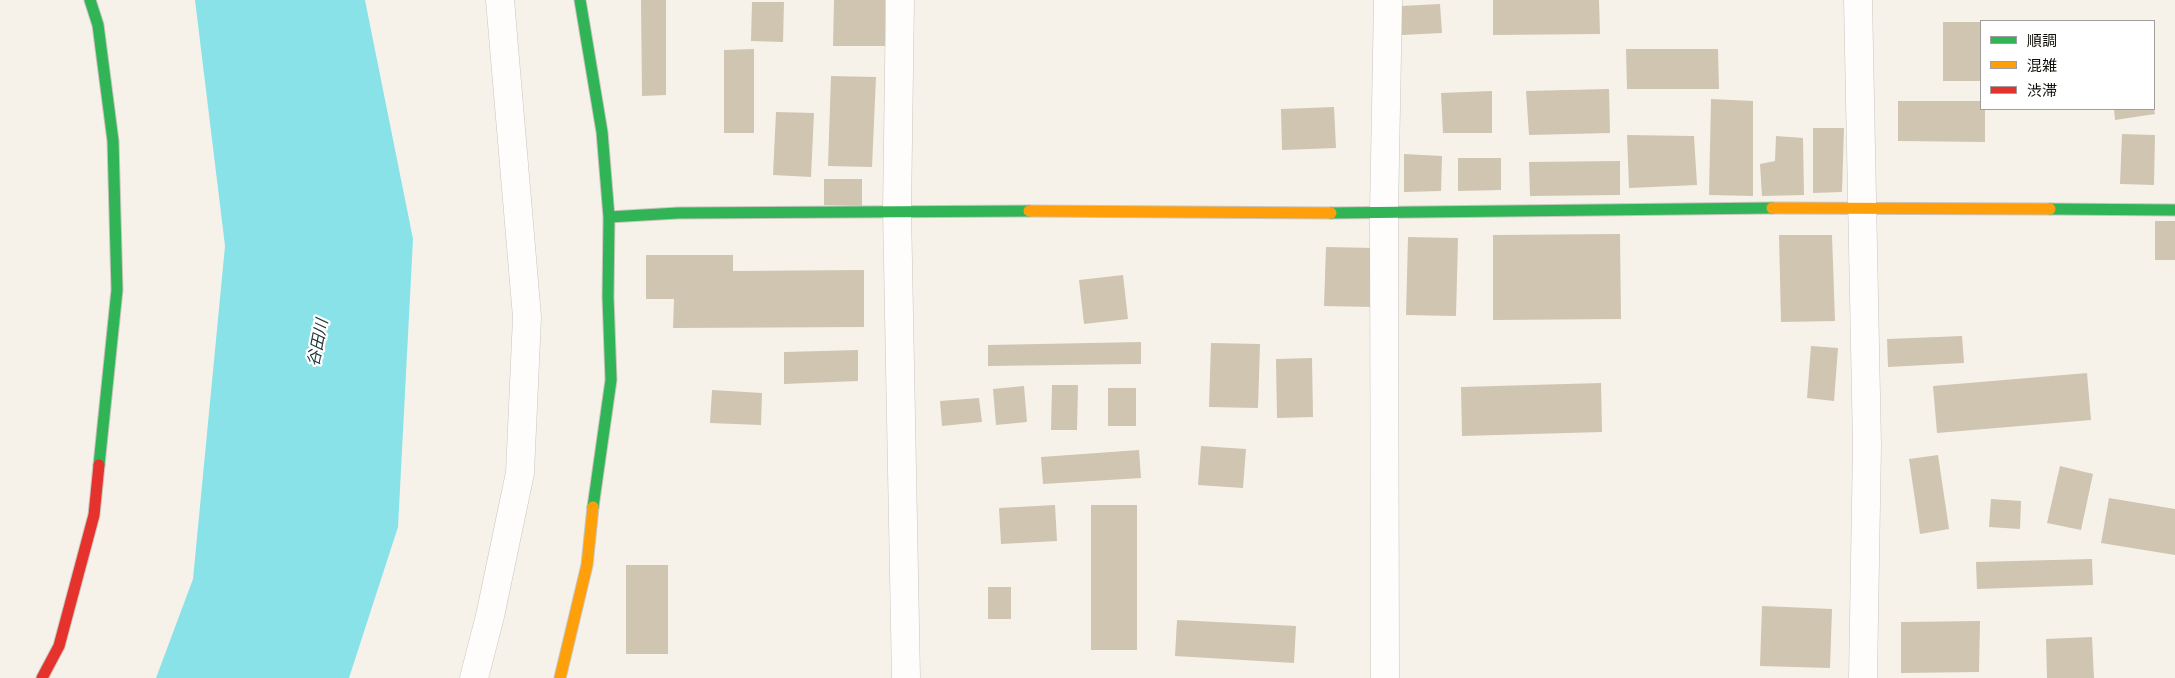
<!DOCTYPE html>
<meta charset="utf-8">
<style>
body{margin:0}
#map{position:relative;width:2175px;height:678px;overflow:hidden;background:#f7f2e9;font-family:"Sofia Sans Condensed","Noto Sans JP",sans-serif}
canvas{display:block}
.legend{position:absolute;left:1980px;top:20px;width:175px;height:90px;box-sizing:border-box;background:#fff;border:1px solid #9f9e9c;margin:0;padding:6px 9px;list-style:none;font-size:15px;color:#100d07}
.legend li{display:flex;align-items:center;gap:10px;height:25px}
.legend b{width:25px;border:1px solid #9f9e9c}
</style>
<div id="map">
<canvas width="2175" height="678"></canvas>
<ul class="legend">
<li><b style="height:6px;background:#30b455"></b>順調</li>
<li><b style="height:6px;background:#ff9f0a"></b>混雑</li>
<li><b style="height:6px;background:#e5322d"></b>渋滞</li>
</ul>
</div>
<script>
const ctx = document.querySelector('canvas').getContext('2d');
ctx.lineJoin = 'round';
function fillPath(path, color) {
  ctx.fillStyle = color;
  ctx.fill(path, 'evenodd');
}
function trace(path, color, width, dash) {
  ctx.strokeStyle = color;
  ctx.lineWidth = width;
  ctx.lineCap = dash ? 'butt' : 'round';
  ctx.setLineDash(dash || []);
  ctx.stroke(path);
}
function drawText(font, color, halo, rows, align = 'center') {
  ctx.font = font + ' "Sofia Sans Condensed","Noto Sans JP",sans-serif';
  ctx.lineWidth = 4.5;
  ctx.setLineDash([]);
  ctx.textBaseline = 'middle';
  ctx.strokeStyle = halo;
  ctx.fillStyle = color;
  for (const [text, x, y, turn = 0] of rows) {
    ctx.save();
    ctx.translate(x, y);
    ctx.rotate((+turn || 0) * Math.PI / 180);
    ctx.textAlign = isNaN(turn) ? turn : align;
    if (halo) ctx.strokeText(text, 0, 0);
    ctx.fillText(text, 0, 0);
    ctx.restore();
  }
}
fillPath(new Path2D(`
 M 195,0 L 365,0 L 413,239 L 398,527 L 349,678 L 156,678 L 193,579 L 225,246 Z`), '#88e2e8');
fillPath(new Path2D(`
 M 641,0 L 666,0 L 666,95 L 642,96 Z
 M 834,0 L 885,0 L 885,46 L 833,46 Z
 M 1493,0 L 1599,0 L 1600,34 L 1493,35 Z
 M 752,2 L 784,2 L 783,42 L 751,41 Z
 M 1440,4 L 1442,33 L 1402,35 L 1401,6 Z
 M 1943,22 L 1981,22 L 1981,81 L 1943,81 Z
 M 754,49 L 754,133 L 724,133 L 724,50 Z
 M 1626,49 L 1718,49 L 1719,89 L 1627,89 Z
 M 831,76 L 876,77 L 872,167 L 828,166 Z
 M 1609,89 L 1610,133 L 1529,135 L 1526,91 Z
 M 1492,91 L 1492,133 L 1443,133 L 1441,93 Z
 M 1711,99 L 1753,101 L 1753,196 L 1709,195 Z
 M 1898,101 L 1981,101 L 1981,109 L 1985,109 L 1985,142 L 1898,141 Z
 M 1334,107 L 1336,148 L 1282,150 L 1281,109 Z
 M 2114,109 L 2154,109 L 2155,114 L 2115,120 Z
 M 776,112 L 814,113 L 811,177 L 773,175 Z
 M 1813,128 L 1844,128 L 1842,192 L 1813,193 Z
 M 2122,134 L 2155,135 L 2154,185 L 2120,184 Z
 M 1627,135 L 1694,136 L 1697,185 L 1629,188 Z
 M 1776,136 L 1803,138 L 1804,195 L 1762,196 L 1760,164 L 1775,161 Z
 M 1404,154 L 1442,156 L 1441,191 L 1404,192 Z
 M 1458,158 L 1501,158 L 1501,190 L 1458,191 Z
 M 1620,161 L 1620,195 L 1530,196 L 1529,162 Z
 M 824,179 L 862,179 L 862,206 L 824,205 Z
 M 2155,221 L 2175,221 L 2175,260 L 2155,260 Z
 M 1620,234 L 1621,319 L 1493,320 L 1493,235 Z
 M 1779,235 L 1832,235 L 1835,321 L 1781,322 Z
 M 1408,237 L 1458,238 L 1456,316 L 1406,315 Z
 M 1326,247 L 1375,248 L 1373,307 L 1324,306 Z
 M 646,255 L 733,255 L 733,271 L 864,270 L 864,327 L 673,328 L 674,299 L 646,299 Z
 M 1123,275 L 1128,319 L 1084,324 L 1079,280 Z
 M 1962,336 L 1964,363 L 1888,367 L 1887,339 Z
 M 1141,342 L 1141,364 L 988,366 L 988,345 Z
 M 1211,343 L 1260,344 L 1258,408 L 1209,407 Z
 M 1811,346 L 1838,348 L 1834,401 L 1807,398 Z
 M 858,350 L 858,381 L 784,384 L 784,352 Z
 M 1312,358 L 1313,417 L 1277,418 L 1276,359 Z
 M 2087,373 L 2091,420 L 1937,433 L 1933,386 Z
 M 1601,383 L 1602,432 L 1462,436 L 1461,387 Z
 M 1052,385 L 1078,385 L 1077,430 L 1051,430 Z
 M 1024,386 L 1027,422 L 996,425 L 993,389 Z
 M 1108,388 L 1136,388 L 1136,426 L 1108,426 Z
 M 712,390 L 762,393 L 761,425 L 710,423 Z
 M 979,398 L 982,422 L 942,426 L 940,401 Z
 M 1201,446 L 1246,449 L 1243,488 L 1198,485 Z
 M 1139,450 L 1141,478 L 1043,484 L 1041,457 Z
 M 1938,455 L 1949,529 L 1920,534 L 1909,459 Z
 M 2060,466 L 2093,474 L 2081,530 L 2047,523 Z
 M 2109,498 L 2175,509 L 2175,555 L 2101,543 Z
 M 1991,499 L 2021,501 L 2020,529 L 1989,527 Z
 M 1055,505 L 1057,541 L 1001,544 L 999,508 Z
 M 1091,505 L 1137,505 L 1137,650 L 1091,650 Z
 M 2092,559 L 2093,585 L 1977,589 L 1976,562 Z
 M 626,565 L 668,565 L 668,654 L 626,654 Z
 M 988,587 L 1011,587 L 1011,619 L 988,619 Z
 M 1762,606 L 1832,609 L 1830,668 L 1760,666 Z
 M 1177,620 L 1296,626 L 1294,663 L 1175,656 Z
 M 1980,621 L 1979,672 L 1901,673 L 1901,622 Z
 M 2092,637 L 2094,678 L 2047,678 L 2046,639 Z`), '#cfc5b1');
const street = new Path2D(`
 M 900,0 L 897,210 L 906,678
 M 1858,0 L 1867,445 L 1863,678
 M 474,678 L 490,616 L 520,473 L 527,317 L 500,0
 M 1385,678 L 1384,213 L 1388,0`);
const fast = new Path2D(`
 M 90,0 L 98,25 L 113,141 L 117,290 L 99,465
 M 580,0 L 602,132 L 609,217 L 608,297 L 611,380 L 593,507
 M 2050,209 L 2175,210
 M 1331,213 L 1772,208
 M 609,217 L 678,213 L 1029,211`);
const slow = new Path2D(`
 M 1772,208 L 2050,209
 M 1029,211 L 1331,213
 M 560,678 L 587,565 L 593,507`);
const jam = new Path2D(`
 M 42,678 L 59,646 L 94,515 L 99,465`);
trace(street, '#c9c5be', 29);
trace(fast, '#c9c5be', 13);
trace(slow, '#c9c5be', 13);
trace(jam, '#c9c5be', 13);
trace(street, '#fefdfc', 28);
trace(fast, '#30b455', 11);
trace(slow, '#ff9f0a', 11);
trace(jam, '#e5322d', 11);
drawText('italic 16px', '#20373a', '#fff', [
 ["谷田川",319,343,-79]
]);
</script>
